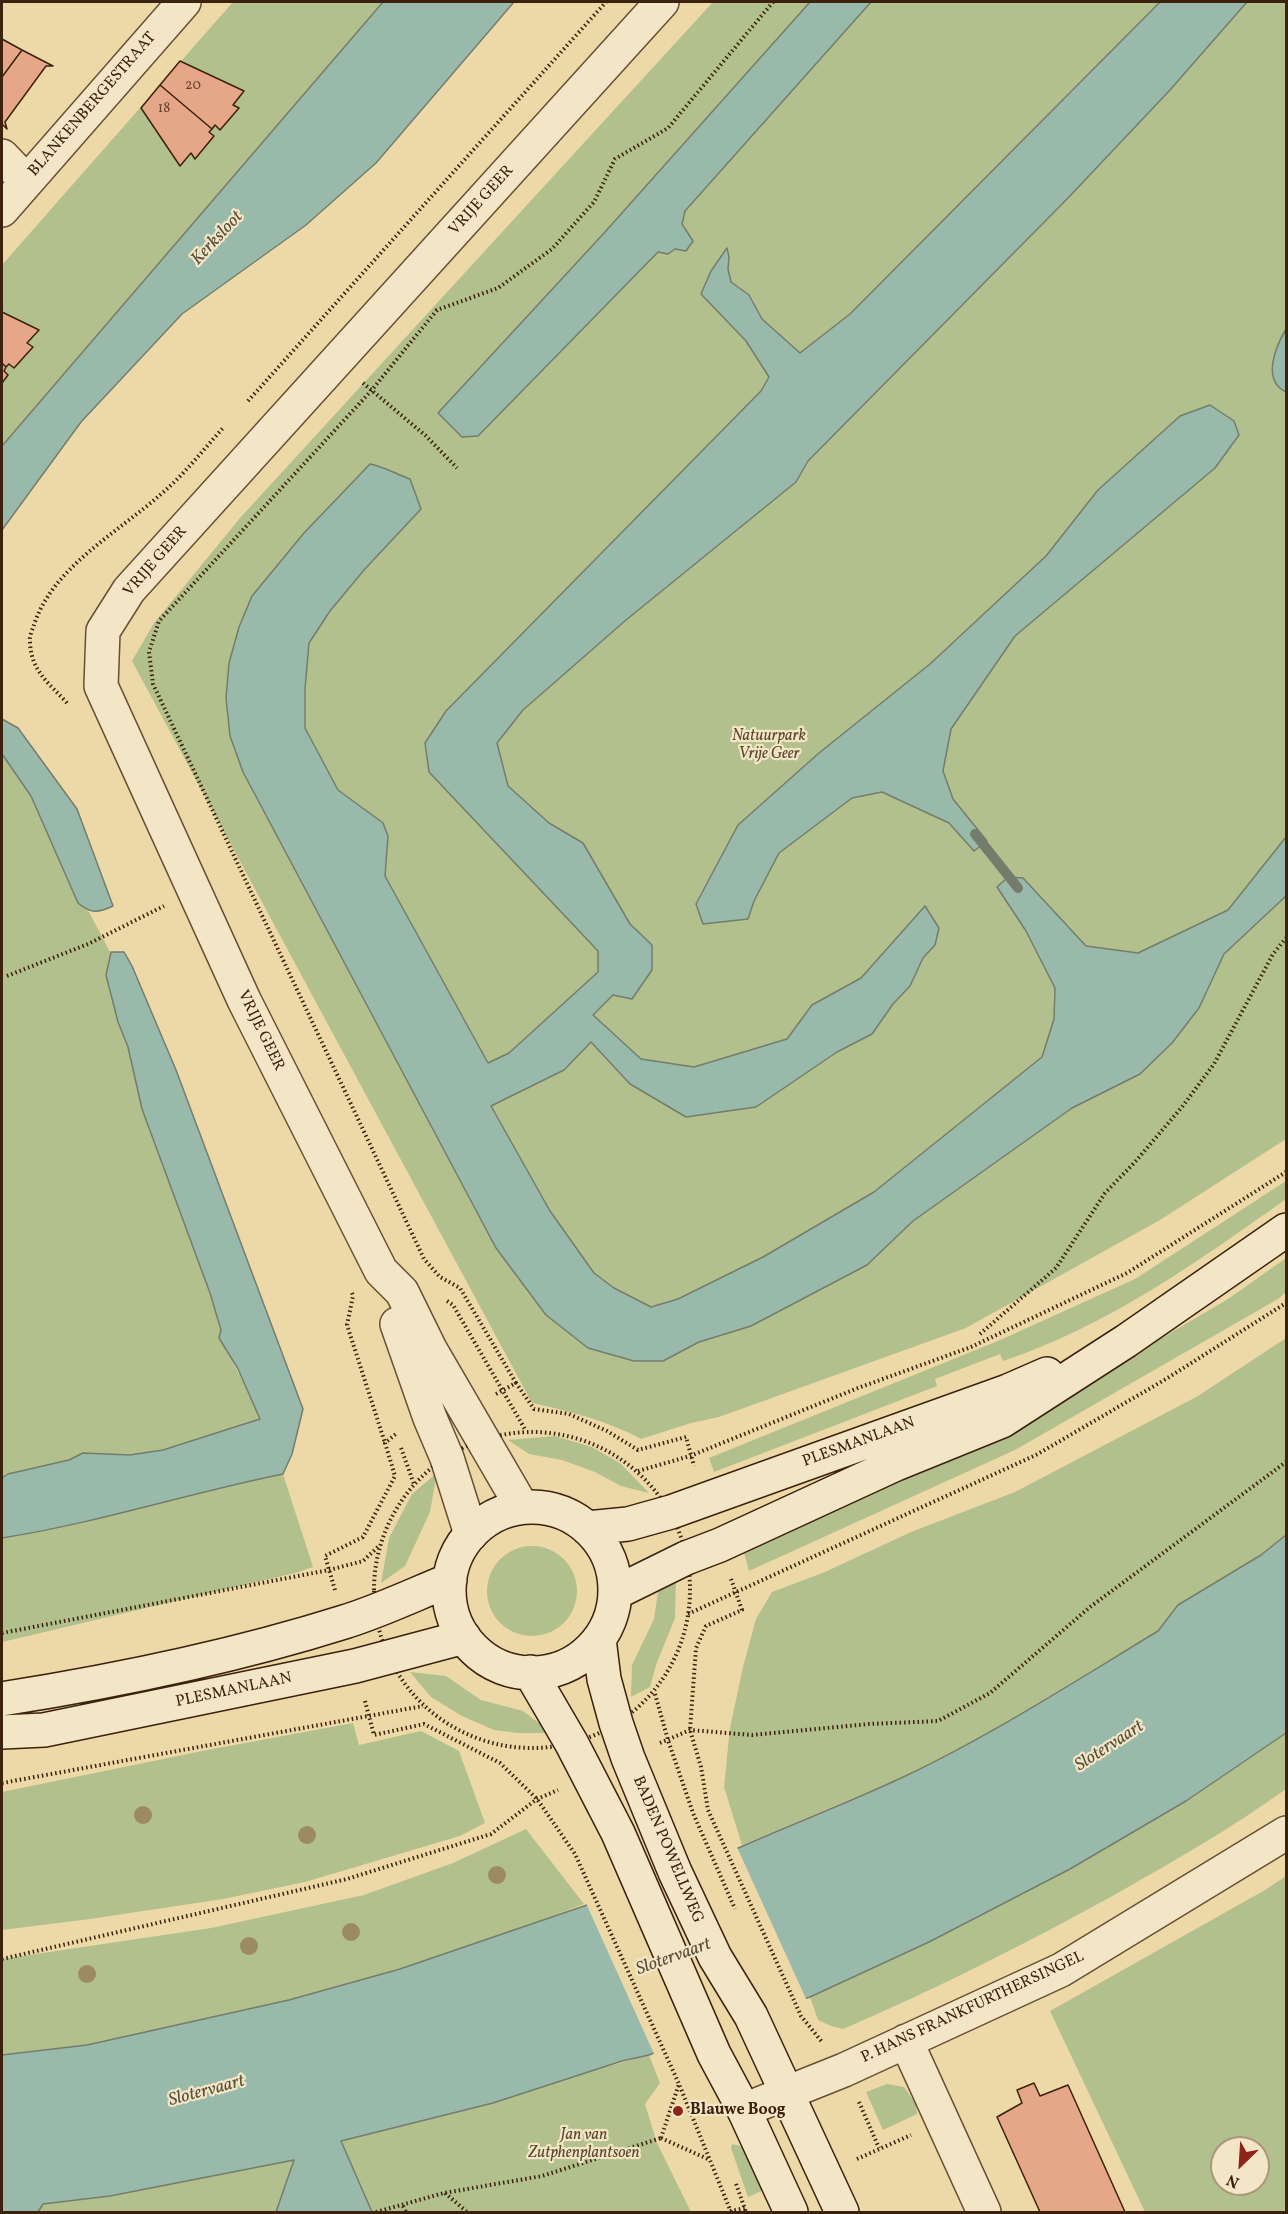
<!DOCTYPE html>
<style>
body{margin:0}
#map{position:relative;width:1288px;height:2214px;overflow:hidden;background:#edd9a7;font-family:Vollkorn,serif}
canvas{display:block}
.frame{position:absolute;inset:0;border:3px solid #3c210e;pointer-events:none}
.north{position:absolute;left:1210px;top:2136px;width:60px;height:60px;box-sizing:border-box;background:#f3e6c6;border:2px solid #aa977c;border-radius:50%;rotate:205deg;font-size:16px;font-weight:700;line-height:24px;text-align:center;color:#3c210e}
.north::after{content:'';display:block;margin:auto;width:21px;height:27px;background:#8f2418;clip-path:polygon(50% 0,100% 100%,50% 72%,0 100%)}
</style>
<div id="map">
<canvas width="1288" height="2214"></canvas>
<div class="frame"></div>
<div class="north">N</div>
</div>
<script>
const ctx = document.querySelector('canvas').getContext('2d');
ctx.lineJoin = 'round';
function fillPath(path, color) {
  ctx.fillStyle = color;
  ctx.fill(path, 'evenodd');
}
function trace(path, color, width, dash) {
  ctx.strokeStyle = color;
  ctx.lineWidth = width;
  ctx.lineCap = dash ? 'butt' : 'round';
  ctx.setLineDash(dash || []);
  ctx.stroke(path);
}
function drawText(font, color, halo, rows, align = 'center') {
  ctx.font = font + ' Vollkorn,serif';
  ctx.lineWidth = 4.5;
  ctx.setLineDash([]);
  ctx.textBaseline = 'middle';
  ctx.strokeStyle = halo;
  ctx.fillStyle = color;
  for (const [text, x, y, turn = 0] of rows) {
    ctx.save();
    ctx.translate(x, y);
    ctx.rotate((+turn || 0) * Math.PI / 180);
    ctx.textAlign = isNaN(turn) ? turn : align;
    if (halo) ctx.strokeText(text, 0, 0);
    ctx.fillText(text, 0, 0);
    ctx.restore();
  }
}
fillPath(new Path2D(`
 M 233,2 L 383,2 L 2,446 L 2,265 Z
 M 713,2 L 1286,2 L 1286,1139 L 1160,1220 L 966,1328 L 719,1417 L 691,1423 L 641,1439 C 608,1421 569,1411 532,1403 L 132,661 L 154,623 L 240,518 Z
 M 2,754 L 31,796 L 78,903 L 89,912 L 110,952 L 106,975 L 118,1021 L 128,1047 L 142,1109 L 192,1229 L 199,1260 L 221,1330 L 219,1338 L 256,1405 L 260,1419 L 163,1450 L 130,1455 L 83,1453 L 69,1460 L 8,1474 L 2,1478 Z
 M 1286,1181 L 1286,1199 C 1199,1261 1106,1327 1003,1361 L 1000,1354 L 935,1379 L 937,1386 L 714,1472 L 709,1458 L 998,1341 L 1135,1279 Z
 M 1286,1258 L 1286,1292 L 1278,1299 L 1015,1450 L 749,1571 L 742,1545 L 1000,1433 L 1228,1299 Z
 M 1286,1338 L 1286,1535 L 1261,1555 L 1178,1605 L 1158,1631 L 985,1735 L 899,1779 L 742,1845 L 724,1787 L 730,1728 L 743,1667 L 756,1619 L 772,1592 L 825,1572 L 911,1532 L 1015,1492 L 1198,1396 Z
 M 555,1436 L 592,1447 L 621,1464 L 649,1493 L 621,1486 L 595,1472 L 562,1460 L 529,1454 L 508,1440 Z
 M 437,1473 L 430,1512 L 405,1566 L 381,1583 L 389,1538 L 412,1494 Z
 M 283,1474 L 313,1567 L 295,1573 L 2,1642 L 2,1538 C 97,1523 189,1493 283,1474 Z
 M487 1591a45 45 0 1 1 90 0a45 45 0 1 1-90 0Z
 M 676,1576 L 675,1618 L 656,1665 L 650,1687 L 631,1697 L 632,1665 L 654,1619 L 658,1592 Z
 M 410,1672 L 446,1676 L 481,1700 L 523,1711 L 552,1733 L 518,1733 L 494,1730 L 462,1716 L 431,1697 Z
 M 353,1723 L 359,1745 L 421,1731 L 459,1751 L 485,1823 L 460,1836 L 305,1882 L 223,1899 L 90,1919 L 2,1930 L 2,1792 L 202,1751 Z
 M 1286,1733 L 1286,1789 C 1232,1828 1174,1861 1116,1894 C 1027,1943 936,1989 843,2029 L 831,2026 L 818,2020 L 810,1997 L 929,1942 L 1186,1801 Z
 M 526,1829 L 584,1904 L 521,1928 L 400,1969 L 289,2000 L 87,2045 L 2,2055 L 2,1959 L 211,1928 L 364,1895 L 453,1863 Z
 M 1286,1876 L 1286,2212 L 1145,2212 L 1050,2011 L 1265,1890 ZM 1222,2148 L 1258,2148 L 1258,2184 L 1222,2184 Z
 M 649,2055 L 660,2083 L 645,2104 L 657,2143 L 691,2212 L 2,2212 L 43,2204 L 110,2196 L 295,2160 L 341,2141 Z
 M 887,2084 L 904,2087 L 916,2104 L 917,2114 L 883,2130 L 866,2092 Z
 M 732,2144 L 745,2147 L 764,2190 L 748,2197 L 731,2148 Z`), '#b2c08d');
const water = new Path2D(`
 M 383,2 L 514,2 L 376,163 L 306,225 L 182,314 L 81,422 L 2,530 L 2,446 Z
 M 810,2 L 871,2 L 685,211 L 682,224 L 693,241 L 686,251 L 675,249 L 668,254 L 658,252 L 478,436 L 462,437 L 438,413 L 605,232 Z
 M 1160,2 L 1247,2 L 1170,90 L 1068,198 L 808,461 L 796,482 L 626,620 L 523,710 L 497,743 L 508,786 L 549,823 L 583,843 L 630,924 L 652,945 L 652,970 L 632,999 L 613,995 L 593,1015 L 641,1059 L 694,1067 L 787,1039 L 812,1005 L 861,978 L 925,906 L 939,928 L 935,945 L 923,958 L 910,986 L 893,1004 L 872,1034 L 837,1052 L 756,1107 L 686,1117 L 630,1084 L 591,1042 L 564,1070 L 491,1106 L 550,1211 L 594,1273 L 614,1288 L 651,1307 L 678,1299 L 763,1257 L 874,1192 L 1042,1057 L 1054,1019 L 1055,988 L 1026,931 L 997,887 L 1008,877 L 1023,878 L 1086,946 L 1138,953 L 1228,910 L 1286,837 L 1286,896 L 1224,954 L 1199,1008 L 1172,1043 L 1140,1074 L 1072,1108 L 913,1221 L 867,1265 L 751,1326 L 699,1342 L 663,1361 L 634,1361 L 588,1348 L 546,1315 L 496,1248 L 243,772 L 230,736 L 226,698 L 229,663 L 239,627 L 252,596 L 304,533 L 370,464 C 385,467 396,474 410,479 L 421,509 L 364,570 L 330,611 L 309,643 L 305,689 L 305,728 L 338,790 L 383,823 L 388,836 L 385,876 L 488,1063 L 509,1053 L 598,972 L 598,951 L 429,772 L 425,743 L 446,711 L 761,391 L 769,377 L 746,341 L 701,294 L 711,271 L 727,248 L 729,257 L 728,269 L 731,282 L 749,295 L 762,319 L 800,353 L 850,314 Z
 M 1286,329 L 1286,392 C 1261,380 1276,346 1286,329 Z
 M 1210,405 L 1234,421 L 1239,435 L 1215,468 L 1015,636 L 951,729 L 943,771 L 953,799 L 987,841 L 974,851 L 949,823 L 882,792 L 852,798 L 779,853 L 754,901 L 748,919 L 703,924 L 696,904 L 738,825 L 819,753 L 930,664 L 1046,556 L 1098,490 L 1180,416 Z
 M 2,719 L 18,728 L 77,809 L 113,906 C 98,913 91,914 78,903 L 31,796 L 2,754 Z
 M 111,952 L 124,952 L 132,966 L 176,1070 L 303,1409 L 292,1454 L 283,1474 C 189,1493 97,1523 2,1538 L 2,1478 L 8,1474 L 69,1460 L 83,1453 L 130,1455 L 163,1450 L 260,1419 L 238,1369 L 219,1338 L 221,1330 L 210,1293 L 142,1109 L 128,1047 L 118,1022 L 106,975 Z
 M 1286,1535 L 1286,1733 L 1186,1801 L 1070,1869 L 929,1942 L 810,1997 L 711,2030 L 649,2055 L 622,2061 L 493,2103 L 341,2141 L 372,2212 L 276,2212 L 294,2160 L 110,2196 L 43,2204 L 38,2212 L 2,2212 L 2,2055 L 87,2045 L 289,2000 L 400,1969 L 695,1868 C 762,1835 833,1810 901,1778 C 990,1736 1074,1682 1158,1631 L 1178,1605 L 1261,1555 Z`);
fillPath(water, '#99baab');
trace(water, '#747d6c', 1.5);
fillPath(new Path2D(`
 M 736,1845 L 807,2001 L 712,2033 L 655,2056 L 585,1901 L 645,1883 L 694,1865 Z`), '#edd9a7');
trace(new Path2D(`
 M 975,834 L 1018,888`), '#747d6c', 10);
const building = new Path2D(`
 M 2,39 L 22,50 L 2,77 Z
 M 22,50 L 53,66 L 46,66 L 5,122 L 7,129 L 2,124 L 2,77 Z
 M 180,61 L 244,91 L 233,105 L 239,108 L 220,130 L 215,125 L 212,129 L 160,85 Z
 M 160,85 L 212,129 L 209,132 L 214,136 L 195,159 L 191,153 L 180,166 L 141,108 Z
 M 2,312 L 39,330 L 27,343 L 33,347 L 14,368 L 9,364 L 6,367 L 2,363 Z
 M 2,363 L 6,367 L 4,371 L 8,375 L 2,383 Z
 M 1034,2083 L 1040,2096 L 1068,2085 L 1125,2212 L 1040,2212 L 997,2117 L 1022,2103 L 1017,2090 Z`);
fillPath(building, '#e6a788');
trace(building, '#3c210e', 1.5);
const street = new Path2D(`
 M 2,156 L 26,181
 M 2,210 L 184,2
 M 397,1324 L 430,1418 L 447,1458 L 471,1534
 M 522,1507 L 430,1349 L 402,1292 L 381,1271 L 244,1000 L 101,686 L 103,631 L 129,590 L 662,2
 M 906,2041 L 984,2212
 M 744,2110 L 844,2070 L 1061,1970 L 1286,1833`);
const secondary = new Path2D(`
 M449 1590a83 83 0 1 1 166 0a83 83 0 1 1-166 0Z
 M 587,1528 L 628,1524 L 671,1512 L 1008,1391 L 1047,1374
 M 615,1593 L 686,1558 L 720,1545 L 896,1464 L 1002,1421 L 1126,1341 L 1286,1230
 M 599,1639 L 604,1679 L 616,1723 L 628,1758 L 675,1872 L 715,1957 L 751,2016 L 842,2212
 M 530,1672 L 572,1744 L 618,1833 L 714,2054 L 744,2110 L 791,2212
 M 2,1699 C 116,1681 233,1657 344,1622 C 380,1611 415,1594 450,1580
 M 2,1732 L 44,1730 L 355,1666 L 464,1637`);
trace(street, '#684f34', 36);
trace(secondary, '#3c210e', 36);
trace(new Path2D(`
 M 363,383 L 426,436 L 457,468
 M 248,401 L 606,2
 M 67,703 C 49,683 31,671 30,642 C 29,637 32,630 34,625 C 52,568 117,533 160,495 C 183,476 203,450 223,428
 M 7,976 L 88,944 L 164,906
 M 352,1293 L 353,1296 L 347,1325 L 385,1443
 M 447,1301 L 453,1305 L 526,1431
 M 980,1334 L 1056,1268 L 1105,1193 L 1135,1162 L 1182,1107 L 1214,1064 L 1273,954 L 1286,938
 M 516,1383 L 460,1288 L 440,1277 L 424,1259 L 153,684 L 149,652 L 159,621 L 371,391 L 437,310 L 498,288 L 552,249 L 594,202 L 615,159 L 668,128 L 773,2
 M 496,1394 L 516,1383 L 534,1409 L 569,1414 L 607,1431 L 638,1450 L 686,1437 L 694,1466
 M374 1590a158 158 0 1 1 316 0a158 158 0 1 1-316 0Z
 M 401,1448 L 414,1484
 M 638,1471 L 690,1456 L 858,1388 L 971,1347 L 1127,1273 L 1286,1172
 M 731,1579 L 742,1610 L 706,1626 L 696,1648 L 690,1730 L 701,1767 L 708,1810 L 801,2016 L 822,2042
 M 335,1590 L 325,1556 L 363,1537 L 395,1476 L 385,1443 L 397,1433
 M 688,1614 L 1036,1455 L 1166,1379 L 1286,1303
 M 2,1633 L 329,1570 L 363,1561 L 380,1545
 M 655,1694 L 668,1740 L 693,1813 L 735,1909
 M 365,1701 L 374,1735 L 424,1724 L 500,1763 L 537,1799 L 575,1854 L 679,2084 L 731,2212
 M 660,1743 L 690,1730 L 752,1735 L 869,1724 L 938,1721 L 990,1693 L 1090,1607 L 1286,1462
 M 2,1783 L 423,1706
 M 2,1959 L 347,1879 L 491,1834 L 537,1799 L 558,1790
 M 859,2102 L 879,2148
 M 661,2138 L 679,2084
 M 661,2138 L 710,2160
 M 857,2159 L 911,2135
 M 736,2184 L 746,2212
 M 445,2193 L 467,2212
 M 403,2206 L 406,2212
 M 730,2211 L 746,2208
 M 376,2212 L 444,2193 L 542,2176 L 661,2138`), '#3c210e', 4, [1.5, 3]);
trace(street, '#f3e6c6', 33);
trace(secondary, '#f3e6c6', 33);
ctx.fillStyle = '#9c8a64';
for (const [x, y] of [
 [143,1815],
 [307,1835],
 [497,1875],
 [351,1932],
 [249,1946],
 [87,1974]
]) {
  ctx.beginPath();
  ctx.arc(x, y, 9, 0, 2 * Math.PI);
  ctx.fill();
}
for (const [x, y, r, color] of [
 [678,2111,6,"#8f2418"]
]) {
  const dot = new Path2D();
  dot.arc(x, y, r, 0, 2 * Math.PI);
  ctx.fillStyle = color;
  ctx.fill(dot);
  trace(dot, '#f3e6c6', 2);
}
drawText('14px', '#66422c', null, [
 ["20",193,86],
 ["18",164,109]
]);
drawText('16px', '#3c210e', '#f3e6c6', [
 ["BLANKENBERGESTRAAT",93,105,-49],
 ["VRIJE GEER",482,201,-48],
 ["VRIJE GEER",156,562,-49],
 ["VRIJE GEER",260,1031,64],
 ["PLESMANLAAN",859,1443,-20],
 ["PLESMANLAAN",234,1691,-12],
 ["BADEN POWELLWEG",667,1850,67],
 ["P. HANS FRANKFURTHERSINGEL",973,2008,-25]
]);
drawText('italic 16px', '#5a492e', '#f3e6c6', [
 ["Natuurpark",769,737],
 ["Vrije Geer",769,755],
 ["Jan van",584,2136],
 ["Zutphenplantsoen",584,2154]
]);
drawText('bold 16px', '#3c210e', '#f3e6c6', [
 ["Blauwe Boog",690,2111]
], 'left');
drawText('italic 18px', '#584f3d', '#f3e6c6', [
 ["Kerksloot",218,239,-47],
 ["Slotervaart",1110,1747,-33],
 ["Slotervaart",674,1958,-20],
 ["Slotervaart",207,2092,-15]
]);
</script>
